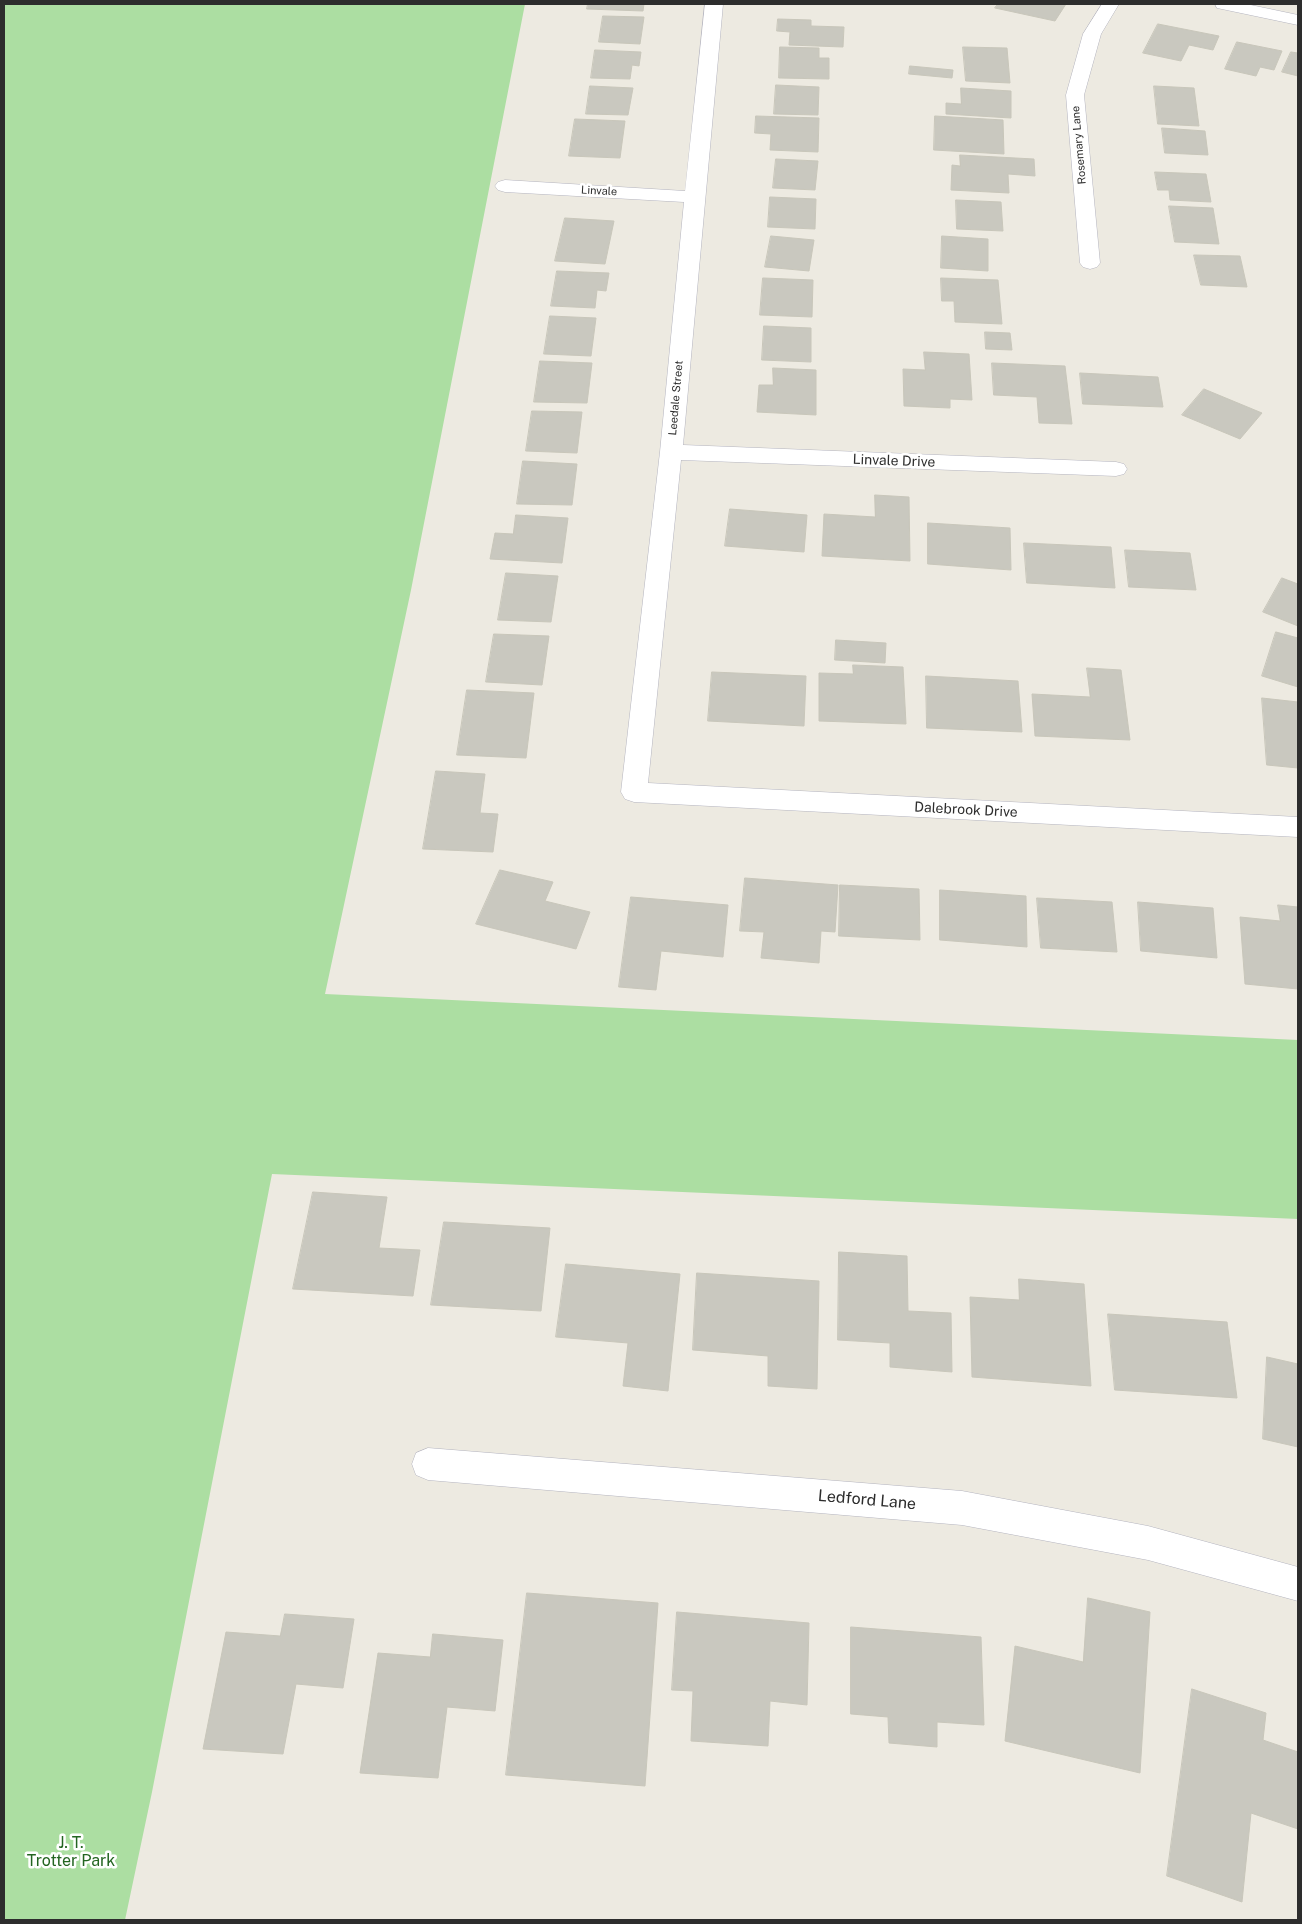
<!DOCTYPE html>
<style>
body{margin:0}
#map{position:relative;width:1302px;height:1924px;overflow:hidden;background:#edeae1;font-family:"Public Sans",sans-serif}
canvas{display:block}
.frame{position:absolute;inset:0;border:5px solid #2d2d2d;pointer-events:none}
</style>
<div id="map">
<canvas width="1302" height="1924"></canvas>
<div class="frame"></div>
</div>
<script>
const ctx = document.querySelector('canvas').getContext('2d');
ctx.lineJoin = 'round';
function fillPath(path, color) {
  ctx.fillStyle = color;
  ctx.fill(path, 'evenodd');
}
function trace(path, color, width, dash) {
  ctx.strokeStyle = color;
  ctx.lineWidth = width;
  ctx.lineCap = dash ? 'butt' : 'round';
  ctx.setLineDash(dash || []);
  ctx.stroke(path);
}
function drawText(font, color, halo, rows, align = 'center') {
  ctx.font = font + ' "Public Sans",sans-serif';
  ctx.lineWidth = 5;
  ctx.setLineDash([]);
  ctx.textBaseline = 'middle';
  ctx.strokeStyle = halo;
  ctx.fillStyle = color;
  for (const [text, x, y, turn = 0] of rows) {
    ctx.save();
    ctx.translate(x, y);
    ctx.rotate((+turn || 0) * Math.PI / 180);
    ctx.textAlign = isNaN(turn) ? turn : align;
    if (halo) ctx.strokeText(text, 0, 0);
    ctx.fillText(text, 0, 0);
    ctx.restore();
  }
}
fillPath(new Path2D(`
 M 4,4 L 525,4 L 411,590 L 325,994 L 1298,1040 L 1298,1219 L 272,1174 L 152,1792 L 125,1920 L 4,1920 Z`), '#acdea2');
const building = new Path2D(`
 M 588,4 L 644,4 L 643,11 L 587,9 Z
 M 998,4 L 1066,4 L 1055,21 L 995,8 Z
 M 603,16 L 644,17 L 640,44 L 599,42 Z
 M 778,19 L 811,20 L 811,26 L 844,27 L 843,47 L 789,45 L 790,32 L 777,31 Z
 M 1158,24 L 1219,36 L 1213,50 L 1189,45 L 1181,61 L 1143,53 Z
 M 1237,42 L 1282,51 L 1274,70 L 1260,67 L 1256,76 L 1225,69 Z
 M 780,47 L 819,48 L 819,58 L 829,58 L 829,79 L 779,78 Z
 M 963,47 L 1007,48 L 1010,83 L 966,81 Z
 M 595,50 L 641,52 L 639,66 L 632,65 L 630,79 L 591,78 Z
 M 1291,52 L 1298,53 L 1298,76 L 1282,72 Z
 M 910,66 L 953,70 L 952,78 L 909,74 Z
 M 776,85 L 819,87 L 818,115 L 774,114 Z
 M 590,86 L 633,88 L 628,115 L 586,114 Z
 M 1154,86 L 1194,88 L 1199,126 L 1158,124 Z
 M 961,88 L 1011,91 L 1011,118 L 946,114 L 946,103 L 961,104 Z
 M 756,116 L 819,118 L 818,152 L 770,150 L 771,134 L 755,133 Z
 M 935,116 L 1003,120 L 1004,154 L 934,150 Z
 M 575,119 L 625,121 L 620,158 L 569,156 Z
 M 1162,128 L 1205,131 L 1208,155 L 1165,153 Z
 M 960,155 L 1034,159 L 1035,176 L 1008,174 L 1009,193 L 951,190 L 952,165 L 960,166 Z
 M 776,159 L 818,161 L 815,190 L 773,188 Z
 M 1155,172 L 1206,174 L 1211,202 L 1170,200 L 1169,190 L 1158,190 Z
 M 770,197 L 816,199 L 815,229 L 768,227 Z
 M 956,200 L 1001,202 L 1003,231 L 957,229 Z
 M 1169,206 L 1213,208 L 1219,244 L 1175,242 Z
 M 565,218 L 614,221 L 605,264 L 555,261 Z
 M 771,236 L 814,240 L 809,271 L 765,267 Z
 M 942,236 L 988,239 L 988,271 L 941,268 Z
 M 1194,255 L 1240,256 L 1247,287 L 1201,285 Z
 M 557,271 L 609,273 L 606,291 L 597,290 L 595,308 L 551,306 Z
 M 763,278 L 813,280 L 812,317 L 760,315 Z
 M 941,278 L 998,280 L 1002,324 L 955,322 L 954,301 L 942,301 Z
 M 550,316 L 596,318 L 591,356 L 544,354 Z
 M 764,326 L 811,328 L 811,362 L 762,360 Z
 M 985,332 L 1010,333 L 1012,350 L 986,349 Z
 M 924,352 L 969,354 L 972,400 L 950,399 L 950,408 L 904,406 L 903,369 L 925,370 Z
 M 540,361 L 592,363 L 587,403 L 534,402 Z
 M 992,363 L 1065,366 L 1072,424 L 1039,423 L 1037,397 L 994,395 Z
 M 773,368 L 816,370 L 816,415 L 757,412 L 759,385 L 773,385 Z
 M 1080,373 L 1158,377 L 1163,407 L 1083,404 Z
 M 1204,389 L 1262,413 L 1240,439 L 1182,415 Z
 M 532,411 L 582,412 L 577,453 L 526,451 Z
 M 523,461 L 577,464 L 572,505 L 517,504 Z
 M 875,495 L 909,497 L 910,561 L 822,556 L 824,514 L 875,517 Z
 M 730,509 L 807,515 L 804,552 L 725,546 Z
 M 516,515 L 568,518 L 562,563 L 490,559 L 495,533 L 513,534 Z
 M 928,523 L 1010,528 L 1011,570 L 928,564 Z
 M 1024,543 L 1111,547 L 1115,588 L 1027,583 Z
 M 1125,550 L 1190,553 L 1196,590 L 1129,587 Z
 M 506,573 L 558,576 L 551,622 L 498,620 Z
 M 1282,578 L 1298,584 L 1298,626 L 1263,612 Z
 M 1276,632 L 1298,638 L 1298,687 L 1262,676 Z
 M 494,634 L 549,636 L 542,685 L 486,682 Z
 M 836,640 L 886,643 L 885,663 L 835,660 Z
 M 853,665 L 903,667 L 906,724 L 819,721 L 819,673 L 853,674 Z
 M 1087,668 L 1121,670 L 1130,740 L 1035,736 L 1032,694 L 1090,697 Z
 M 712,672 L 806,676 L 804,726 L 708,721 Z
 M 926,676 L 1018,681 L 1022,732 L 927,728 Z
 M 467,690 L 534,693 L 526,758 L 457,755 Z
 M 1262,698 L 1298,702 L 1298,768 L 1267,765 Z
 M 436,771 L 485,774 L 480,813 L 498,814 L 493,852 L 423,849 Z
 M 500,870 L 553,882 L 545,901 L 590,912 L 576,949 L 476,924 Z
 M 745,878 L 838,885 L 835,932 L 821,931 L 819,963 L 761,958 L 764,932 L 740,931 Z
 M 840,885 L 919,889 L 920,940 L 839,936 Z
 M 940,890 L 1026,896 L 1027,947 L 940,940 Z
 M 631,897 L 728,905 L 723,957 L 661,951 L 656,990 L 619,987 Z
 M 1037,898 L 1112,902 L 1117,952 L 1041,948 Z
 M 1138,902 L 1213,908 L 1217,958 L 1141,951 Z
 M 1278,905 L 1298,907 L 1298,989 L 1245,984 L 1240,917 L 1280,921 Z
 M 313,1192 L 387,1197 L 379,1248 L 420,1250 L 413,1296 L 293,1289 Z
 M 444,1222 L 550,1228 L 541,1311 L 431,1305 Z
 M 839,1252 L 907,1256 L 908,1311 L 951,1313 L 952,1372 L 890,1367 L 890,1343 L 838,1340 Z
 M 566,1264 L 680,1274 L 668,1391 L 623,1386 L 628,1343 L 556,1337 Z
 M 697,1273 L 819,1281 L 817,1389 L 768,1386 L 768,1356 L 693,1350 Z
 M 1019,1279 L 1084,1284 L 1091,1386 L 972,1377 L 970,1297 L 1019,1300 Z
 M 1108,1314 L 1227,1322 L 1237,1398 L 1115,1390 Z
 M 1267,1357 L 1298,1364 L 1298,1447 L 1263,1439 Z
 M 527,1593 L 658,1603 L 645,1786 L 506,1775 Z
 M 1088,1598 L 1150,1612 L 1140,1773 L 1005,1741 L 1015,1646 L 1083,1662 Z
 M 677,1612 L 809,1623 L 807,1705 L 770,1701 L 768,1746 L 691,1741 L 693,1691 L 672,1690 Z
 M 285,1614 L 354,1619 L 343,1688 L 296,1684 L 283,1754 L 203,1749 L 226,1632 L 280,1636 Z
 M 851,1627 L 981,1637 L 984,1725 L 937,1722 L 937,1747 L 889,1743 L 888,1717 L 851,1714 Z
 M 433,1634 L 503,1640 L 495,1711 L 447,1707 L 438,1778 L 360,1773 L 378,1653 L 430,1657 Z
 M 1192,1689 L 1266,1713 L 1263,1740 L 1298,1752 L 1298,1829 L 1251,1813 L 1242,1902 L 1167,1876 Z`);
fillPath(building, '#c9c8bf');
trace(building, '#c8c6ba', 1);
const minor = new Path2D(`
 M 705,4 L 723,4 L 683,445 L 1116,462 L 1124,464 L 1127,469 L 1124,474 L 1116,476 L 681,460 L 648,783 L 1298,817 L 1298,837 L 634,802 L 625,799 L 621,792 L 660,452 L 684,202 L 505,192 L 498,190 L 495,186 L 498,182 L 505,180 L 685,191 Z
 M 1102,4 L 1119,4 L 1101,34 L 1084,95 L 1100,263 L 1097,267 L 1090,269 L 1083,267 L 1080,263 L 1066,95 L 1083,34 Z
 M 1215,4 L 1246,4 L 1298,15 L 1298,25 L 1217,8 Z
 M 428,1448 L 962,1491 L 1148,1526 L 1298,1567 L 1298,1601 L 1148,1560 L 962,1525 L 428,1480 L 416,1475 L 412,1464 L 416,1453 Z`);
trace(minor, '#b4b4bf', 1);
fillPath(minor, '#fff');
drawText('11px', '#2d2d2d', '#fff', [
 ["Rosemary Lane",1079,145,-95],
 ["Linvale",599,191,3],
 ["Leedale Street",676,398,-85]
]);
drawText('14px', '#2d2d2d', '#fff', [
 ["Linvale Drive",894,461,2],
 ["Dalebrook Drive",966,810,3]
]);
drawText('16px', '#2d2d2d', '#fff', [
 ["Ledford Lane",867,1500,5]
]);
drawText('16px', '#236521', '#fff', [
 ["J. T.",71,1843],
 ["Trotter Park",71,1861]
]);
</script>
